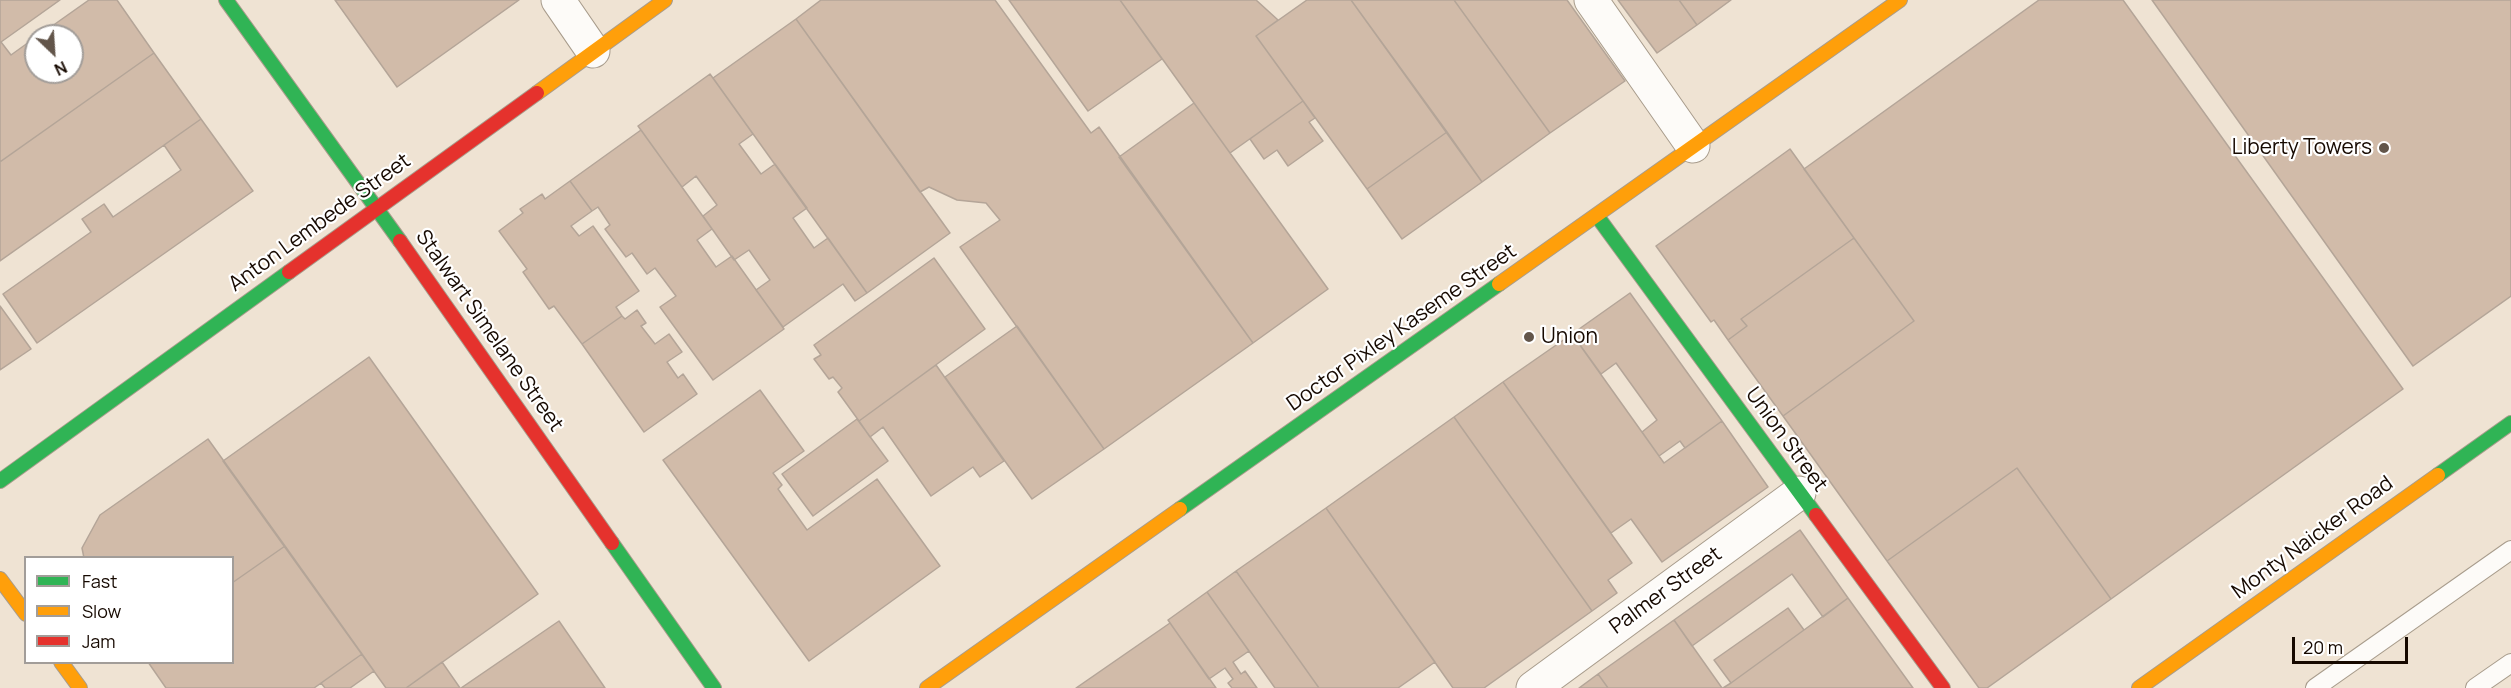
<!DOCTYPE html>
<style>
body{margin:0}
#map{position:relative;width:2511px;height:688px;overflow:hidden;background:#efe3d3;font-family:Manrope,sans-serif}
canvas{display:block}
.legend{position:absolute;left:24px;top:556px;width:210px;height:108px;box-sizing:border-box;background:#fff;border:2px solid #a29d99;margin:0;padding:8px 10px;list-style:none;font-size:18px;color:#160900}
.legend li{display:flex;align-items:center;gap:12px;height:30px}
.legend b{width:30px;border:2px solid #a29d99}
.north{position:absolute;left:24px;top:24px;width:60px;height:60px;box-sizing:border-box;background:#fff;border:2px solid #a29d99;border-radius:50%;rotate:155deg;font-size:16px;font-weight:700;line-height:24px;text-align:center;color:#160900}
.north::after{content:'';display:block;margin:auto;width:21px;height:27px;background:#62554a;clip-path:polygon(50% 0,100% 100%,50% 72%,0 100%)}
.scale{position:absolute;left:2292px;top:637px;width:116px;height:27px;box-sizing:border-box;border:3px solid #160900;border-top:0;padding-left:8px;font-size:18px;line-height:21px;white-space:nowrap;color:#160900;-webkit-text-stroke:4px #fff;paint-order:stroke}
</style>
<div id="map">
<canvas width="2511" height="688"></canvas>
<ul class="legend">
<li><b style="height:8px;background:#30b455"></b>Fast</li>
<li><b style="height:8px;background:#ff9f0a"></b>Slow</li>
<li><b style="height:8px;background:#e5322d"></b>Jam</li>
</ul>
<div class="north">N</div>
<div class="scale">20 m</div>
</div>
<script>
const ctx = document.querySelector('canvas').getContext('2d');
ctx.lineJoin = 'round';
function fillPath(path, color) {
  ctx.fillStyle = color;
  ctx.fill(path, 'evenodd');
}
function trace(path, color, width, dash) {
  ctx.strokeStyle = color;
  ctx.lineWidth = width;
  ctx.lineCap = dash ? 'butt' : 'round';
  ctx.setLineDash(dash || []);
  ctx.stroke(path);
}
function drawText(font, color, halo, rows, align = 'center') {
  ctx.font = font + ' Manrope,sans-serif';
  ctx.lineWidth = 4.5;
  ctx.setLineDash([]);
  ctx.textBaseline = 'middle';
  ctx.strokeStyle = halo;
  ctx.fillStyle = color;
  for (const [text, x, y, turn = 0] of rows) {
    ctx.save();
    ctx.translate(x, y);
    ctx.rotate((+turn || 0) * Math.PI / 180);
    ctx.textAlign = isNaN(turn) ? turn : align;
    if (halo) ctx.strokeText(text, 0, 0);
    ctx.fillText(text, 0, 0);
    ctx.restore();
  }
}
const building = new Path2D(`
 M 0,0 L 60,0 L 1,42 L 11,55 L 36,37 L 36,72 L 72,72 L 72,36 L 38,36 L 89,0 L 117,0 L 154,53 L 0,162 Z
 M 335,0 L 519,0 L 397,87 Z
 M 821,0 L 995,0 L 1091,133 L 1099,127 L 1253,343 L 1104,449 L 960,247 L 1000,220 L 986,203 L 957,200 L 929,187 L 920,192 L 796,19 Z
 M 1009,0 L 1120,0 L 1162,59 L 1088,111 Z
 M 1120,0 L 1256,0 L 1278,20 L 1256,36 L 1303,101 L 1230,153 Z
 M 1307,0 L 1351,0 L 1447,132 L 1367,189 L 1256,36 Z
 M 1351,0 L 1454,0 L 1550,133 L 1482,182 Z
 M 1454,0 L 1567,0 L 1625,81 L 1550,133 Z
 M 1618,0 L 1679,0 L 1697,25 L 1657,53 Z
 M 1679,0 L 1731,0 L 1697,25 Z
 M 2039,0 L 2123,0 L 2403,389 L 2111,599 L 2017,468 L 1887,561 L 1783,416 L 1914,321 L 1804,169 Z
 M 2152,0 L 2511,0 L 2511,296 L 2413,366 Z
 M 796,19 L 950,233 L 867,293 L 713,78 Z
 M 154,53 L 201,119 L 0,261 L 0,162 Z
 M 710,74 L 753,134 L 739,144 L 761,174 L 775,164 L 807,208 L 793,218 L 814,248 L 828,238 L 867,293 L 855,301 L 843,284 L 783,327 L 756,290 L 770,280 L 749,250 L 734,260 L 703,216 L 717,205 L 696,176 L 682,187 L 638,126 Z
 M 1303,101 L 1315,118 L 1309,122 L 1323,141 L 1288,166 L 1277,150 L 1264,159 L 1250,139 Z
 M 1194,103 L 1328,289 L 1253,343 L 1119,157 Z
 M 201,119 L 253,191 L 37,343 L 3,294 L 91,232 L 82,219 L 104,204 L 113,217 L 181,170 L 164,145 Z
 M 641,130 L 712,229 L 697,240 L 716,267 L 732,256 L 784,329 L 713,380 L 660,307 L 676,296 L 655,268 L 647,274 L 632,253 L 626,257 L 605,229 L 610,225 L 598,207 L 592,211 L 570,181 Z
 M 1447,132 L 1482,182 L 1402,239 L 1367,189 Z
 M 1790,149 L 1854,238 L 1741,319 L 1747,326 L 1728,340 L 1714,320 L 1711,322 L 1656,246 Z
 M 570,181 L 592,211 L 571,226 L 579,236 L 593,226 L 639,291 L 616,307 L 622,316 L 582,344 L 554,306 L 549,309 L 523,272 L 527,269 L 499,231 L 523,213 L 520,209 L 542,194 L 545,199 Z
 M 1854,238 L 1914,321 L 1783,416 L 1728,340 L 1747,326 L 1741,319 Z
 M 934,258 L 985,329 L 859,421 L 838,392 L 842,388 L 833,377 L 829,379 L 814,359 L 821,355 L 814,345 Z
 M 1630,293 L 1722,421 L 1685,448 L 1680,441 L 1659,456 L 1642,432 L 1657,420 L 1616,363 L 1601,374 L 1572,334 Z
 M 0,306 L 31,349 L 0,370 Z
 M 637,310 L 646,323 L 641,326 L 655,344 L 669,334 L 682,352 L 667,362 L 678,378 L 683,374 L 697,394 L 644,432 L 582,344 L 622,316 L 625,319 Z
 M 1017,326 L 1104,449 L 1032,499 L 945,377 Z
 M 1572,334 L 1664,463 L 1722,421 L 1768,487 L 1662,562 L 1631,519 L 1611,533 L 1503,382 Z
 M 369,357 L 538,594 L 406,688 L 386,688 L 223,461 Z
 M 936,365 L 1004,461 L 980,477 L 973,467 L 931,496 L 883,427 L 870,437 L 859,421 Z
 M 1503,382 L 1632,563 L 1608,580 L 1617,593 L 1592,611 L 1454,417 Z
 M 760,390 L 804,451 L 773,473 L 782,485 L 778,489 L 807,530 L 877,479 L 940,566 L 809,661 L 663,460 Z
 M 1454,417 L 1592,611 L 1484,688 L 1453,688 L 1326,508 Z
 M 857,419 L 888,461 L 813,516 L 782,474 Z
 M 208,439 L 285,546 L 232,583 L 232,558 L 84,558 L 82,548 L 100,515 Z
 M 2017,468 L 2111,599 L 1987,688 L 1979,688 L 1887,561 Z
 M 1326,508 L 1435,662 L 1398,688 L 1319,688 L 1236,571 Z
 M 1800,530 L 1848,598 L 1823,617 L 1792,574 L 1692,646 L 1674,620 Z
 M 285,546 L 362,654 L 314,688 L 166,688 L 148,662 L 232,662 L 232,583 Z
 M 1236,571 L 1319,688 L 1275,688 L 1207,592 Z
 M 1207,592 L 1249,651 L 1233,662 L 1241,674 L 1245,671 L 1257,688 L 1232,688 L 1228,683 L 1233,679 L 1225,668 L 1209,679 L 1168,620 Z
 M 1848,598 L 1913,688 L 1723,688 L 1731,683 Z
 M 1788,608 L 1804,630 L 1731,683 L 1714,660 Z
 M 1674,620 L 1722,688 L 1608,688 L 1598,674 Z
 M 559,621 L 605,688 L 461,688 Z
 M 1170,623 L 1216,688 L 1076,688 Z
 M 362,654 L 374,671 L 350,688 L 325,688 L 321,683 Z
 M 442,662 L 460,688 L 406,688 Z
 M 1598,674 L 1608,688 L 1579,688 Z`);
fillPath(building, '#d1bba9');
trace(building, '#b4a598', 1.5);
const lane = new Path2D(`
 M 2315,688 L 2511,550
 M 2475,688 L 2511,663`);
const street = new Path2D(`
 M 558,0 L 593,51
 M 1591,0 L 1693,146
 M 1533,688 L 1799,493`);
const fast = new Path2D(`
 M 226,0 L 400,241
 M 1597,216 L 1816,515
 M 2438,475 L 2511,423
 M 0,481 L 289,272
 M 1180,509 L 1499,284
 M 612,543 L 714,688`);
const slow = new Path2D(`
 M 537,93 L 665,0
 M 1499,284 L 1900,0
 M 0,579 L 26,614
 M 61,662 L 80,688
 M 927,688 L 1180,509
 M 2139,688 L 2438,475`);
const jam = new Path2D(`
 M 400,241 L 612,543
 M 289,272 L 537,93
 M 1816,515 L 1943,688`);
trace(lane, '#a89c8c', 20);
trace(street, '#a89c8c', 35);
trace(fast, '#a89c8c', 16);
trace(slow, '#a89c8c', 16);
trace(jam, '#a89c8c', 16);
trace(lane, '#fdfbf8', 18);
trace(street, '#fdfbf8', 33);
trace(fast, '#30b455', 14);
trace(slow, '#ff9f0a', 14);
trace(jam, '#e5322d', 14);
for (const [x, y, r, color] of [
 [2384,148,6,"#62554a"],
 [1529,337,6,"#62554a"]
]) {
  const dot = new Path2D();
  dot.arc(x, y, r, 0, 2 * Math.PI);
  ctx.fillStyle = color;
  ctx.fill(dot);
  trace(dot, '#fff', 2);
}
drawText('21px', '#160900', '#fff', [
 ["Liberty Towers",2372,148],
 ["Union",1541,337,"left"]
], 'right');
drawText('21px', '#160900', '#fff', [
 ["Anton Lembede Street",320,223,-36],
 ["Doctor Pixley Kaseme Street",1402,328,-35],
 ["Stalwart Simelane Street",489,331,55],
 ["Union Street",1786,440,54],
 ["Monty Naicker Road",2313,538,-36],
 ["Palmer Street",1666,591,-36]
]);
</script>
